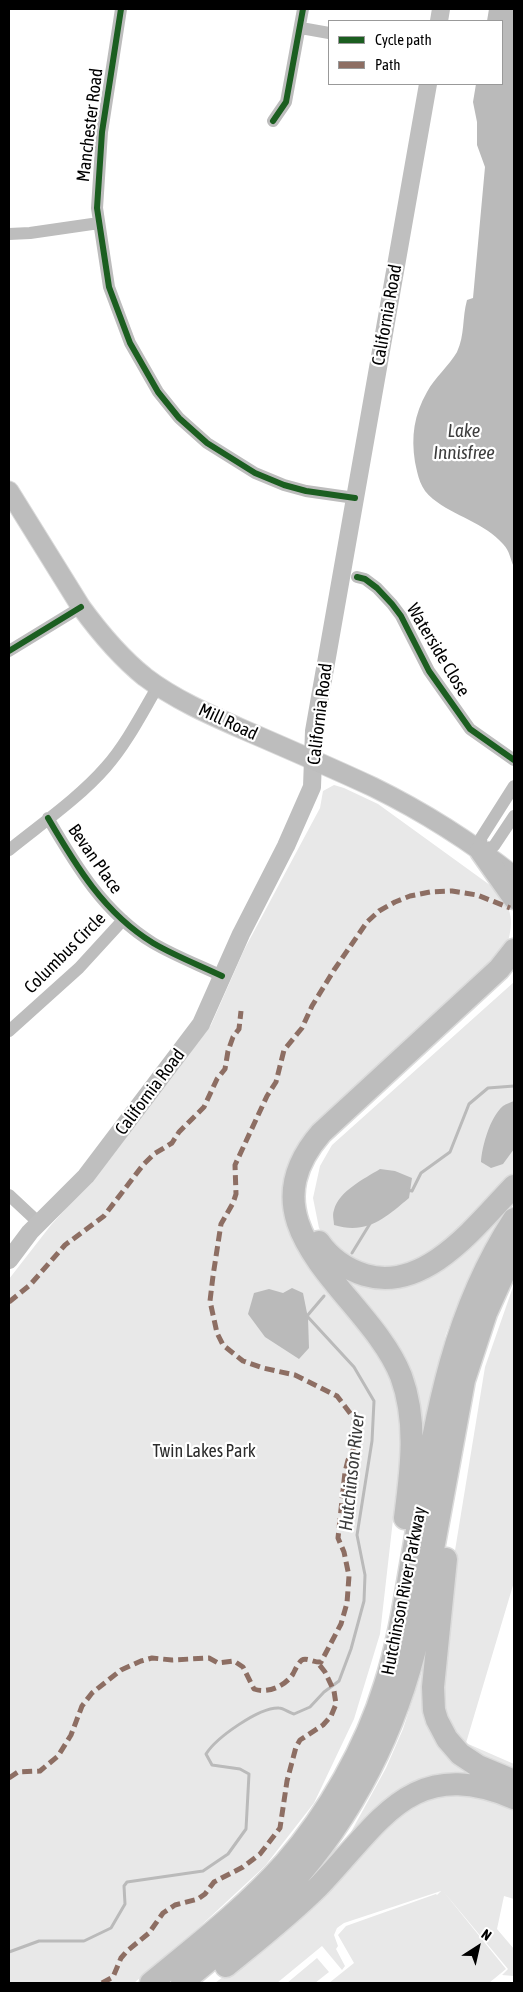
<!DOCTYPE html>
<style>
body{margin:0}
#map{position:relative;width:523px;height:1992px;overflow:hidden;background:#fff;font-family:"Asap Condensed",sans-serif}
canvas{display:block}
.frame{position:absolute;inset:0;border:10px solid #000;pointer-events:none}
.legend{position:absolute;left:328px;top:20px;width:175px;height:65px;box-sizing:border-box;background:#fff;border:1px solid #999;margin:0;padding:6px 9px;list-style:none;font-size:15px;color:#000}
.legend li{display:flex;align-items:center;gap:10px;height:25px}
.legend b{width:25px;border:1px solid #999}
.north{position:absolute;left:453px;top:1922px;width:50px;height:50px;-webkit-text-stroke:4px #fff;paint-order:stroke;rotate:35deg;font-size:14px;font-weight:700;line-height:20px;text-align:center;color:#000}
.north::after{content:'';display:block;margin:auto;width:18px;height:22px;background:#000;clip-path:polygon(50% 0,100% 100%,50% 72%,0 100%)}
</style>
<div id="map">
<canvas width="523" height="1992"></canvas>
<div class="frame"></div>
<ul class="legend">
<li><b style="height:6px;background:#1b5e20"></b>Cycle path</li>
<li><b style="height:6px;background:#8d6e63"></b>Path</li>
</ul>
<div class="north">N</div>
</div>
<script>
const ctx = document.querySelector('canvas').getContext('2d');
ctx.lineJoin = 'round';
function fillPath(path, color) {
  ctx.fillStyle = color;
  ctx.fill(path, 'evenodd');
}
function trace(path, color, width, dash) {
  ctx.strokeStyle = color;
  ctx.lineWidth = width;
  ctx.lineCap = dash ? 'butt' : 'round';
  ctx.setLineDash(dash || []);
  ctx.stroke(path);
}
function drawText(font, color, halo, rows, align = 'center') {
  ctx.font = font + ' "Asap Condensed",sans-serif';
  ctx.lineWidth = 4.5;
  ctx.setLineDash([]);
  ctx.textBaseline = 'middle';
  ctx.strokeStyle = halo;
  ctx.fillStyle = color;
  for (const [text, x, y, turn = 0] of rows) {
    ctx.save();
    ctx.translate(x, y);
    ctx.rotate((+turn || 0) * Math.PI / 180);
    ctx.textAlign = isNaN(turn) ? turn : align;
    if (halo) ctx.strokeText(text, 0, 0);
    ctx.fillText(text, 0, 0);
    ctx.restore();
  }
}
fillPath(new Path2D(`
 M 334,785 L 344,788 L 378,804 L 494,888 C 514,909 514,922 506,949 L 367,1075 L 284,1209 L 299,1251 L 368,1338 L 393,1378 L 399,1411 L 400,1458 L 380,1634 L 354,1719 L 314,1803 L 265,1866 L 179,1946 L 134,1983 L 9,1983 L 9,1279 L 51,1225 L 105,1165 L 211,1025 L 244,950 L 320,808 L 323,791 Z
 M 514,982 L 514,1173 L 442,1245 L 419,1261 L 393,1269 L 360,1265 L 337,1252 L 319,1228 L 313,1198 L 320,1166 L 332,1145 Z
 M 494,1218 L 499,1222 L 465,1286 L 446,1334 L 421,1440 L 417,1410 L 334,1266 L 378,1284 Z
 M 514,1284 L 514,1582 L 466,1743 L 514,1764 L 514,1774 L 466,1750 L 442,1714 L 450,1581 L 485,1367 Z
 M 426,1659 L 430,1713 L 510,1787 L 458,1777 L 355,1834 L 351,1832 L 386,1768 L 403,1729 Z
 M 446,1793 L 478,1795 L 514,1810 L 514,1899 L 504,1896 L 497,1929 L 514,1949 L 514,1976 L 502,1975 L 508,1969 L 443,1891 L 506,1969 L 489,1983 L 329,1983 L 354,1963 L 338,1935 L 346,1926 L 436,1894 L 437,1895 L 441,1891 L 344,1923 L 337,1928 L 334,1935 L 338,1946 L 336,1949 L 345,1966 L 342,1970 L 322,1946 L 277,1983 L 215,1983 L 236,1967 L 397,1814 L 421,1799 Z
 M 317,1958 L 329,1972 L 315,1983 L 287,1983 Z`), '#e8e8e8');
fillPath(new Path2D(`
 M 489,9 L 514,9 L 514,567 C 510,559 510,551 503,544 C 485,523 454,516 433,499 C 420,489 418,476 415,462 C 411,436 414,415 427,392 C 435,377 449,366 457,352 C 465,335 462,318 467,300 L 473,298 L 485,167 L 477,145 L 477,122 L 473,102 L 476,84 L 502,84 L 502,21 L 487,21 Z
 M 514,1101 L 514,1149 L 503,1164 L 491,1168 L 481,1162 C 482,1146 490,1117 503,1106 C 506,1104 511,1102 514,1101 Z
 M 380,1169 L 395,1171 L 412,1178 L 409,1198 C 385,1218 367,1235 334,1225 C 334,1220 332,1215 334,1210 C 339,1191 364,1179 380,1169 Z
 M 292,1288 L 303,1293 L 308,1318 L 309,1348 L 299,1359 L 265,1337 L 248,1314 L 254,1293 L 269,1289 L 283,1293 Z`), '#bababa');
trace(new Path2D(`
 M 407,1190 L 412,1191 L 421,1173 L 450,1152 L 469,1104 L 488,1088 L 514,1086
 M 352,1253 L 371,1222
 M 9,1952 L 39,1941 L 84,1941 L 111,1928 L 125,1904 L 124,1886 L 127,1882 L 203,1871 L 228,1854 L 246,1829 L 249,1774 L 240,1769 L 212,1765 L 206,1754 C 216,1738 259,1707 279,1708 C 283,1708 290,1713 294,1714 L 310,1707 L 324,1692 L 339,1681 L 351,1649 L 364,1601 L 365,1575 L 357,1535 L 372,1441 L 374,1401 L 354,1367 L 307,1316 L 324,1296`), '#bababa', 3);
const primary = new Path2D(`
 M 9,491 L 81,607 C 100,633 120,657 145,677 C 174,699 208,714 242,729 C 286,748 330,767 373,787 C 424,812 471,842 514,876`);
const highway = new Path2D(`
 M 481,851 L 514,898
 M 319,1242 C 330,1258 346,1269 365,1275 C 426,1293 477,1224 514,1186
 M 405,1518 C 411,1471 418,1422 401,1376 C 369,1294 237,1230 321,1133 L 499,969 L 514,950
 M 446,1559 L 433,1687 L 434,1710 L 437,1720 L 447,1739 L 460,1754 L 478,1766 L 514,1781
 M 226,1966 C 258,1940 290,1915 319,1886 C 381,1821 412,1755 514,1798
 M 151,1983 C 197,1945 245,1908 285,1863 C 328,1814 366,1747 385,1685 C 398,1645 404,1605 411,1565 C 433,1441 444,1327 514,1219
 M 182,1983 C 214,1956 247,1930 276,1900 C 343,1832 390,1745 414,1653 L 464,1380 L 486,1313 L 514,1251`);
trace(primary, '#dbdbdb', 21);
trace(highway, '#dbdbdb', 25);
trace(new Path2D(`
 M 121,9 L 102,132 L 97,208 L 109,287 L 130,343 L 158,392 L 179,418 L 207,443 L 255,473 L 284,485 L 306,491 L 355,498
 M 301,28 L 329,33
 M 273,121 L 286,102 L 303,9
 M 9,234 L 30,233 L 99,223
 M 357,577 L 365,579 L 377,588 L 392,604 L 401,616 L 429,671 L 470,729 L 514,760
 M 9,651 L 81,607
 M 514,786 L 481,838 L 481,851 L 494,846 L 514,816
 M 48,818 C 76,866 104,913 153,943 C 175,956 199,965 222,976
 M 9,850 C 41,824 79,798 106,767 C 127,743 142,713 158,686
 M 9,1031 L 79,968 L 123,920
 M 9,1195 L 39,1223`), '#bdbdbd', 12);
trace(new Path2D(`
 M 439,21 L 441,9
 M 9,1260 L 30,1232 L 86,1176 L 201,1024 L 241,934 L 286,846 L 312,787 L 314,731 L 428,84`), '#bfbfbf', 18);
trace(primary, '#bdbdbd', 19);
trace(highway, '#bdbdbd', 22);
trace(new Path2D(`
 M 9,1302 L 30,1285 L 65,1245 L 104,1216 L 143,1165 L 154,1154 L 172,1143 L 179,1132 L 204,1107 L 217,1079 L 225,1069 L 228,1051 L 233,1037 L 239,1029 L 241,1011
 M 9,1778 L 18,1772 L 40,1771 L 58,1756 L 71,1735 L 82,1706 L 92,1693 L 121,1670 L 141,1661 L 152,1658 L 172,1660 L 209,1658 L 218,1663 L 234,1661 L 243,1667 L 254,1689 C 268,1694 285,1686 293,1674 C 295,1670 298,1663 302,1660 C 306,1657 315,1663 321,1662 L 341,1624 L 347,1603 L 349,1576 L 344,1552 L 338,1538 L 345,1472 L 348,1460 L 357,1442 L 359,1430 L 356,1421 L 337,1396 L 295,1375 L 263,1368 L 243,1361 L 223,1345 L 217,1333 L 210,1301 L 213,1276 L 221,1224 L 233,1203 L 236,1194 L 235,1165 L 267,1096 L 276,1082 L 284,1050 L 302,1028 L 312,1006 L 334,970 L 367,922 L 379,911 L 395,902 L 410,896 L 430,892 L 452,891 L 477,895 L 510,908
 M 102,1983 L 113,1977 L 121,1958 L 127,1951 L 149,1933 L 163,1913 L 175,1905 L 198,1899 L 205,1894 L 214,1882 L 243,1867 L 260,1854 L 280,1828 L 287,1781 L 296,1747 L 300,1740 L 323,1725 L 331,1716 L 336,1704 L 334,1691 L 325,1672 L 318,1663`), '#8d6e63', 5, [10, 5]);
trace(new Path2D(`
 M 121,9 L 102,132 L 97,208 L 109,287 L 130,343 L 158,392 L 179,418 L 207,443 L 255,473 L 284,485 L 306,491 L 355,498
 M 273,121 L 286,102 L 303,9
 M 357,577 L 365,579 L 377,588 L 392,604 L 401,616 L 429,671 L 470,729 L 514,760
 M 9,651 L 81,607
 M 48,818 C 76,866 104,913 153,943 C 175,956 199,965 222,976`), '#1b5e20', 6);
drawText('18px', '#000', '#fff', [
 ["Manchester Road",90,125,-83],
 ["California Road",387,315,-80],
 ["Waterside Close",438,650,59],
 ["California Road",320,714,-83],
 ["Mill Road",228,722,25],
 ["Bevan Place",95,859,55],
 ["Columbus Circle",65,953,-45],
 ["California Road",150,1092,-53],
 ["Hutchinson River Parkway",404,1591,-79]
]);
drawText('18px', '#2c2c2c', '#fff', [
 ["Twin Lakes Park",204,1451]
]);
drawText('italic 19px', '#3d3d3d', '#fff', [
 ["Lake",464,431],
 ["Innisfree",464,453],
 ["Hutchinson River",352,1472,-84]
]);
</script>
